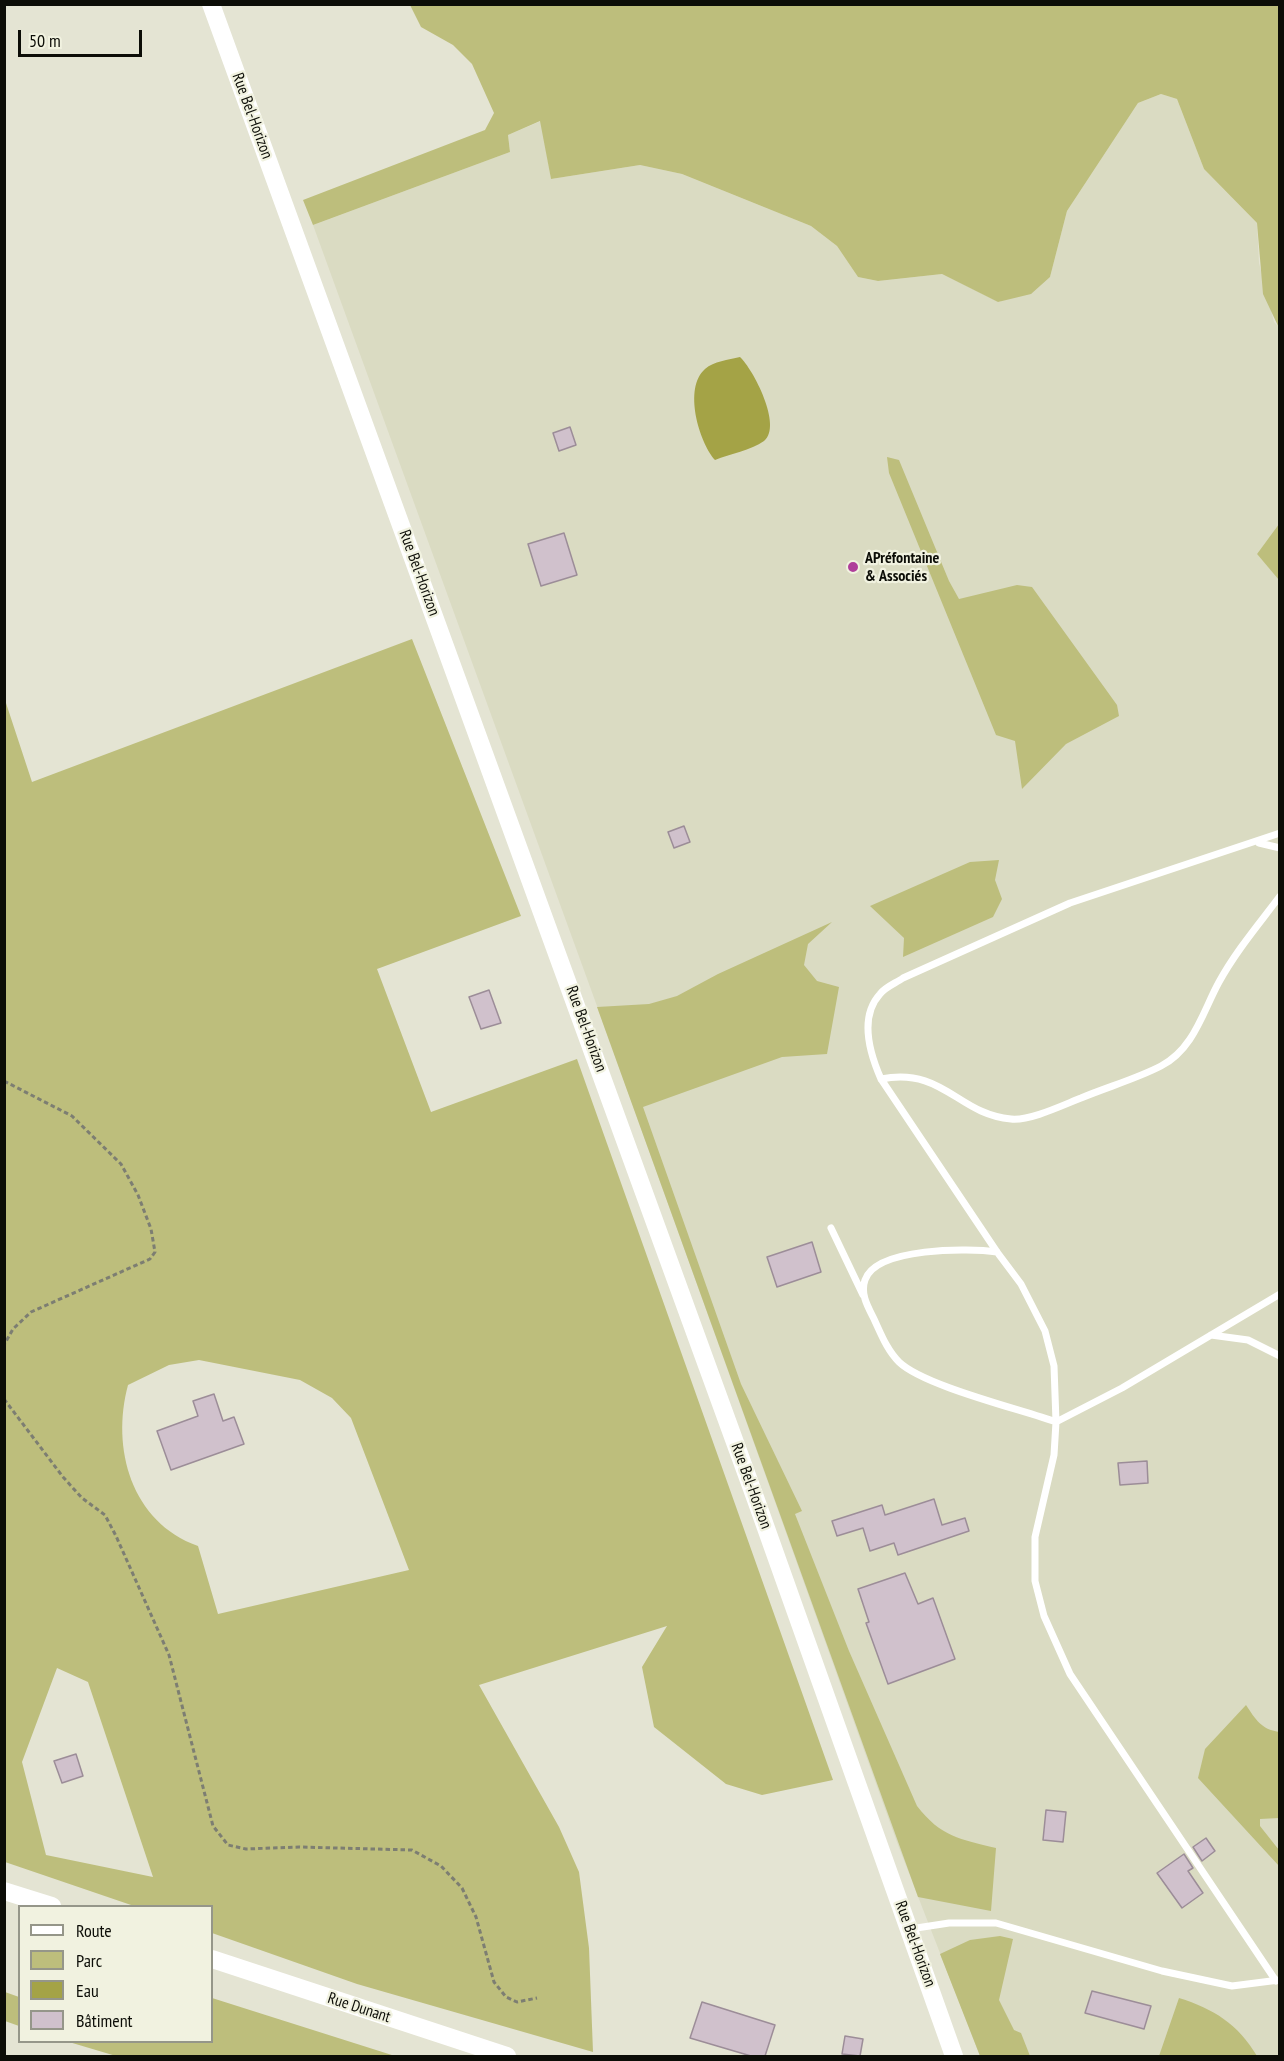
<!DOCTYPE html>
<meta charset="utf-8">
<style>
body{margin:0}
#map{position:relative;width:1284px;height:2061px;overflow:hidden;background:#e4e4d3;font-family:"PT Sans Narrow",sans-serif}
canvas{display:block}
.frame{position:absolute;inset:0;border:6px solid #0c0d07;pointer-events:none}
.legend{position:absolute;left:18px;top:1905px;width:195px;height:138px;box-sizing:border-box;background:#f1f2e0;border:2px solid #959689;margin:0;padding:8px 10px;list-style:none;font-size:18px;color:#0c0d07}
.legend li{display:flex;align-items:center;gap:12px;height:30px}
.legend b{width:30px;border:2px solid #959689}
.scale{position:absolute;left:18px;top:30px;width:124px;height:27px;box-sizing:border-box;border:3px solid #0c0d07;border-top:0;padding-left:8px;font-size:18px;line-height:21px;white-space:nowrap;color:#0c0d07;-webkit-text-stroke:4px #f1f2e0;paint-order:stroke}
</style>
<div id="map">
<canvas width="1284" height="2061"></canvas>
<div class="frame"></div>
<ul class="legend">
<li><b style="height:8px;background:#fff"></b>Route</li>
<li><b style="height:16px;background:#bdbe7c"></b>Parc</li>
<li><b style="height:16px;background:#a4a346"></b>Eau</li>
<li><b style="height:16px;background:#d0c1cc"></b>Bâtiment</li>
</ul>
<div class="scale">50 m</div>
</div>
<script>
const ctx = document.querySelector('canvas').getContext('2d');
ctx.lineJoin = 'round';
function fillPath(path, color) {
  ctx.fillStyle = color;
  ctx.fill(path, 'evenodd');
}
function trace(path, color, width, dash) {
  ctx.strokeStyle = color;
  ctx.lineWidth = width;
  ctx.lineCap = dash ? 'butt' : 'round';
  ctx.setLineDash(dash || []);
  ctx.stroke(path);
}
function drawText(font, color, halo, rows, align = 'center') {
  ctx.font = font + ' "PT Sans Narrow",sans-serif';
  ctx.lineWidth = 4.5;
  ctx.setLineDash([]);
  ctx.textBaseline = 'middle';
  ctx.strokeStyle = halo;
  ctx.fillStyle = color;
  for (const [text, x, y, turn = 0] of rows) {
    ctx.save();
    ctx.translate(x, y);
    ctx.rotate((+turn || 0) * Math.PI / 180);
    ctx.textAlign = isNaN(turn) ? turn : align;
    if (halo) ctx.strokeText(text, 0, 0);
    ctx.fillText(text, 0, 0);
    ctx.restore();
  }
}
fillPath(new Path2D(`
 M 1161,94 L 1177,99 L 1204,169 L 1257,223 L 1259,263 L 1274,322 L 1280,328 L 1279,524 L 1257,554 L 1280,580 L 1279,2056 L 980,2056 L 898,1845 L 609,1039 L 313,225 L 510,152 L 508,135 L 541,121 L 551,179 L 640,165 L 682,174 L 811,226 L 837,246 L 858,277 L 878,281 L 942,274 L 999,302 L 1050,277 L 1067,211 L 1138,103 Z`), '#dadbc2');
fillPath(new Path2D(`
 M 410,5 L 1279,5 L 1279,328 L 1263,294 L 1257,223 L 1204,169 L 1177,99 L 1161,94 L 1138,103 L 1067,211 L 1050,277 L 1031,294 L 998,302 L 942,274 L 878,281 L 858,277 L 837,246 L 811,226 L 682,174 L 640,165 L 551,179 L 540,121 L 508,135 L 510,152 L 313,225 L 303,200 L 485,130 L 494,113 L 472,64 L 453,45 L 421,27 Z
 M 887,457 L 899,460 L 949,581 L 959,599 L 1017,585 L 1032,587 L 1117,705 L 1119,716 L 1066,744 L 1022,789 L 1015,741 L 996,735 L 889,473 Z
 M 1279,524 L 1279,580 L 1257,554 Z
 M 412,639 L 521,916 L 377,969 L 431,1112 L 577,1059 L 833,1780 L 762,1795 L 726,1784 L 654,1727 L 642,1667 L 667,1626 L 479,1685 L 559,1827 L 579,1872 L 589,1948 L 593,2052 L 357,1984 L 212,1933 L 212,1906 L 134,1906 L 5,1862 L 5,700 L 32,782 ZM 199,1360 L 300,1380 L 332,1398 L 351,1418 L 409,1570 L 218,1614 L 198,1546 C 131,1522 111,1448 128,1385 L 169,1365 ZM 57,1668 L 88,1682 L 153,1877 L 46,1855 L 22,1762 Z
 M 999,860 L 995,880 L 1002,899 L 993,917 L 903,957 L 904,938 L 870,906 L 970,862 Z
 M 832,922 L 808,944 L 804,965 L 817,981 L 839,987 L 827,1054 L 782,1057 L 643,1107 L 741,1384 L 802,1511 L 795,1514 L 849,1651 L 917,1806 C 941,1837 960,1839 996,1848 L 991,1911 L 918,1897 L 597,1007 L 649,1004 L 677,996 L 718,974 Z
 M 1246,1705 C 1256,1720 1261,1729 1279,1732 L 1279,1818 L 1260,1819 L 1260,1826 L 1279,1850 L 1279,1866 L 1198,1778 L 1205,1749 Z
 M 1000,1936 L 1013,1939 L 999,2000 L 1014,2030 L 1021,2033 L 1030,2056 L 980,2056 L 940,1954 L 970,1940 Z
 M 5,1992 L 19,1997 L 19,2026 L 5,2021 Z
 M 212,1998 L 395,2056 L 116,2056 L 69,2042 L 212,2042 Z
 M 1179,1998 C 1214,2009 1238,2024 1257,2056 L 1159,2056 Z`), '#bdbe7c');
fillPath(new Path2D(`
 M 740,357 C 753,369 783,426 764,441 C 751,450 730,454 715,460 C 699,442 683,388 705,369 C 714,361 728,360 740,357 Z`), '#a4a346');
const building = new Path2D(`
 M 570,427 L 576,445 L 559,451 L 553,433 Z
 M 564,533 L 577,575 L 541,586 L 528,544 Z
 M 684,826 L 690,842 L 674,848 L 668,832 Z
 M 489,990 L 501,1023 L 481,1029 L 469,997 Z
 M 812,1242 L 821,1272 L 777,1287 L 767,1257 Z
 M 214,1394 L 223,1421 L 234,1417 L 244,1444 L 171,1470 L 157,1431 L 198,1416 L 193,1401 Z
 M 1147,1461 L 1148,1483 L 1120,1485 L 1118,1463 Z
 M 934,1499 L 942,1525 L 965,1518 L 969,1531 L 898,1555 L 894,1543 L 870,1551 L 863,1528 L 837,1536 L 832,1521 L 882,1505 L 885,1515 Z
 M 905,1573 L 918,1604 L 933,1598 L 955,1659 L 888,1684 L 866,1623 L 869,1622 L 858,1589 Z
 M 76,1754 L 83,1776 L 62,1783 L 54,1761 Z
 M 1046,1810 L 1066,1812 L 1063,1842 L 1043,1840 Z
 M 1206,1838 L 1215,1851 L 1202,1861 L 1193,1847 Z
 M 1184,1854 L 1193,1868 L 1188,1871 L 1203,1893 L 1182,1908 L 1157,1873 Z
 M 1092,1991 L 1151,2006 L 1144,2029 L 1085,2013 Z
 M 702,2002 L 775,2025 L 765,2056 L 751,2056 L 690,2038 Z
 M 845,2036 L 863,2039 L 860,2056 L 842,2054 Z`);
fillPath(building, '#d0c1cc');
trace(building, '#9c8d98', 1.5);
trace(new Path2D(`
 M 4,1081 L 72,1116 L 121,1164 L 138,1195 L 151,1229 L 155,1252 L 150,1259 L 31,1312 L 13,1329 L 4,1345
 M 4,1399 L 63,1477 L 82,1498 L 105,1515 L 116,1536 L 169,1655 L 213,1826 L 228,1845 L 246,1849 L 299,1847 L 412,1850 L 441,1866 L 462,1888 L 476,1917 L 494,1982 L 506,1997 L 517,2002 L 537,1998`), '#7d7e72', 3, [4.5, 3]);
trace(new Path2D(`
 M 1259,843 L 1280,848
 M 881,1079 C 944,1067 957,1114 1011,1119 C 1030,1121 1063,1105 1081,1098 C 1107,1087 1136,1079 1161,1066 C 1194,1049 1203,1011 1219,982 C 1236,951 1259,924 1280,896
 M 831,1228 L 863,1295
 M 997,1252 C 969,1248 876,1247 865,1280 C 860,1294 868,1307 874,1319 C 881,1334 887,1350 899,1362 C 924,1386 1020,1409 1056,1422 L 1122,1388 L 1280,1294
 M 1211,1335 L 1248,1340 L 1280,1356
 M 910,1929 L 949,1923 L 996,1923 L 1162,1971 L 1232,1986 L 1279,1980
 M 1276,1981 L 1070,1674 L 1044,1616 L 1035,1581 L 1035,1537 L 1054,1455 L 1056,1422 L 1054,1366 L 1045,1331 L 1021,1284 L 997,1252 L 881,1079 C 870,1054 859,1017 880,994 C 885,987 896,983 903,978 L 1070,903 L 1280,833`), '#fff', 7);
trace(new Path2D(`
 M 211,4 L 756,1500 L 954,2056
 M 4,1891 L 52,1906
 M 212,1959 L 507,2056`), '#fff', 18);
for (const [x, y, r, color] of [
 [853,567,6,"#af3e9a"]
]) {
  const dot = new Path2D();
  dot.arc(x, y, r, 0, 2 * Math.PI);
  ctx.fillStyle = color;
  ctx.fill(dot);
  trace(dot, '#f1f2e0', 2);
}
drawText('16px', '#0c0d07', '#f1f2e0', [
 ["Rue Bel-Horizon",252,116,70],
 ["Rue Bel-Horizon",419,573,70],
 ["Rue Bel-Horizon",586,1029,70],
 ["Rue Bel-Horizon",751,1486,70],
 ["Rue Bel-Horizon",915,1944,70],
 ["Rue Dunant",359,2008,18]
]);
drawText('bold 16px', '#0c0d07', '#f1f2e0', [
 ["APréfontaine",865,558],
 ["& Associés",865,576]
], 'left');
</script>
